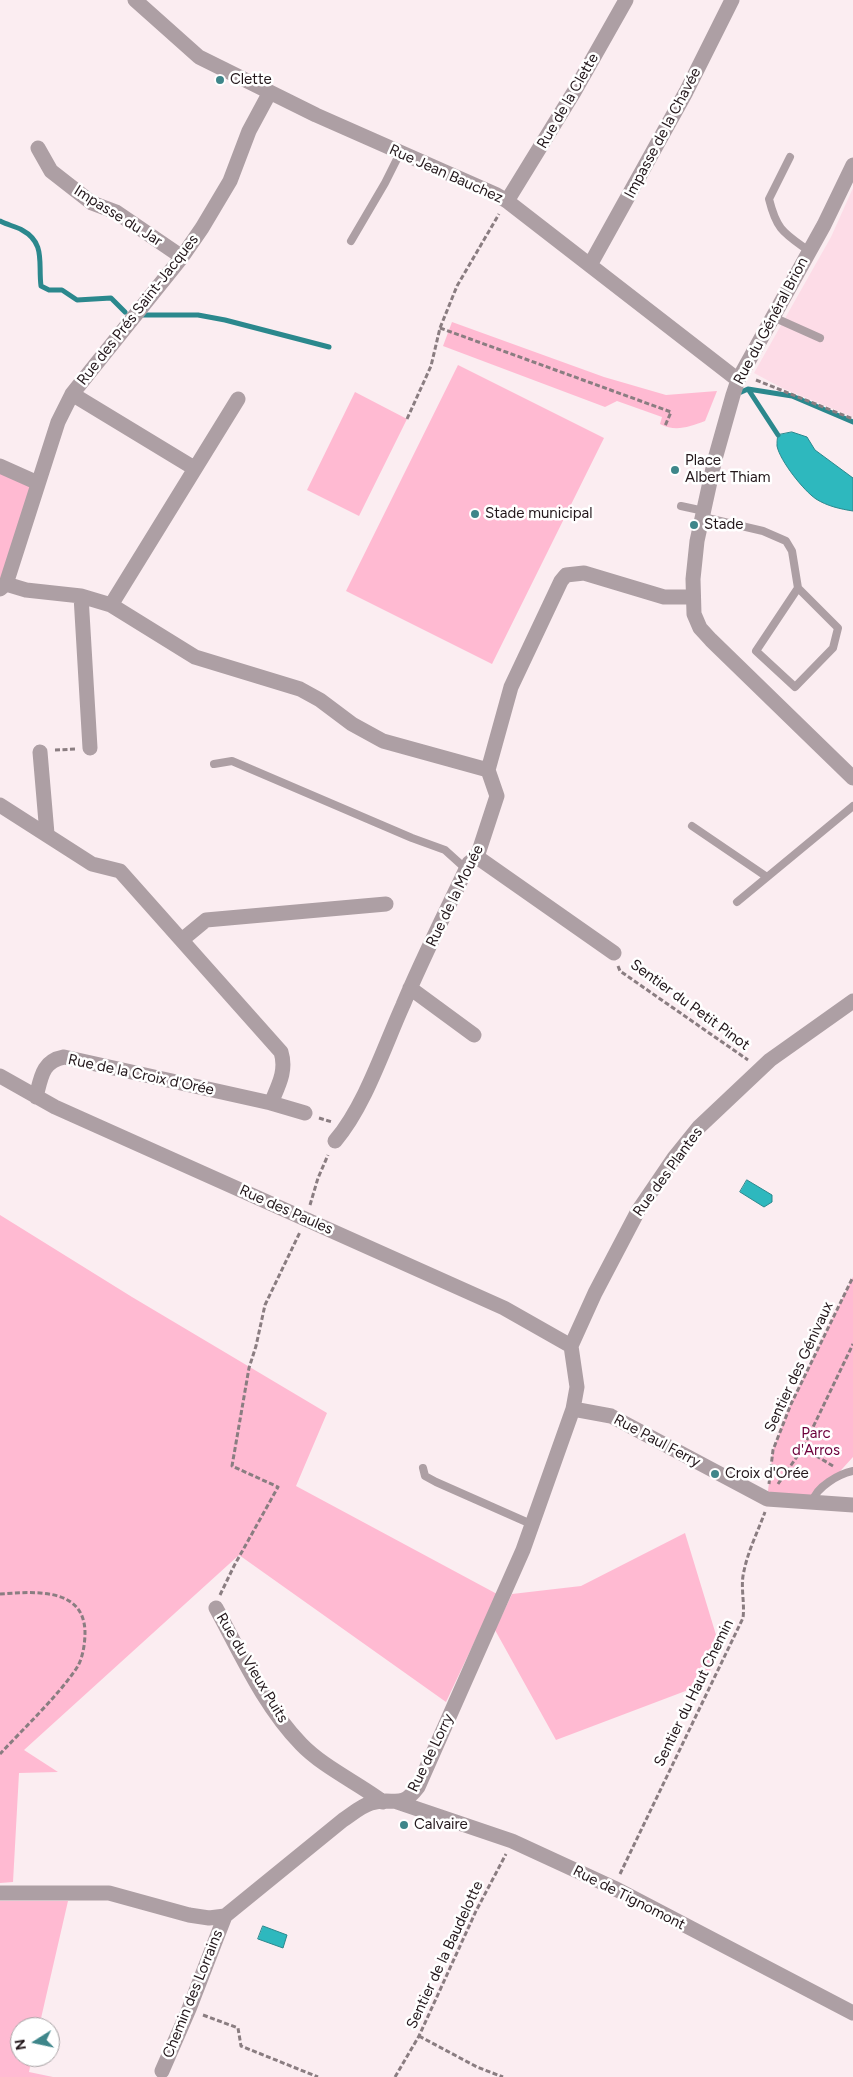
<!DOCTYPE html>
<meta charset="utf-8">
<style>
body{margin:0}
#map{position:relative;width:853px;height:2077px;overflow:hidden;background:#fbedf1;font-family:Figtree,sans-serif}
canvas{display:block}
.north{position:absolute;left:10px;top:2017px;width:50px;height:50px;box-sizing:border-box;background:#fff;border:1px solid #a7a2a4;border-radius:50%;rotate:260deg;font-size:14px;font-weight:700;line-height:20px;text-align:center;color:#23171b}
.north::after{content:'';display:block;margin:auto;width:18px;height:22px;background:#3e868a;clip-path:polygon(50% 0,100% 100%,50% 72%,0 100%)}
</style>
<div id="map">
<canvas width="853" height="2077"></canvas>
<div class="north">N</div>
</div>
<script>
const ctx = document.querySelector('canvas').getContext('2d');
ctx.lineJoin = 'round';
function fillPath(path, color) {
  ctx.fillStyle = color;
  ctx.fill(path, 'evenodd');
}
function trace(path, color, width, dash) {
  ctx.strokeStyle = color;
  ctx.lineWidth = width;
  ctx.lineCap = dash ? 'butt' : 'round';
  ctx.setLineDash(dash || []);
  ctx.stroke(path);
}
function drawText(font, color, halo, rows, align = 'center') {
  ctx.font = font + ' Figtree,sans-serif';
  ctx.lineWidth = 5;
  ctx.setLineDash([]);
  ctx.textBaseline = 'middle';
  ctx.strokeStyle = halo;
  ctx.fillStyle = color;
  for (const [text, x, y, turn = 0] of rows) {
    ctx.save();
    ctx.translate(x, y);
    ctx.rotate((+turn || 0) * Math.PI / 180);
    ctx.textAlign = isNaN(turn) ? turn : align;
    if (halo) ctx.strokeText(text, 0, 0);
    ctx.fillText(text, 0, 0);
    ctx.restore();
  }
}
fillPath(new Path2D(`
 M 853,188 L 853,417 L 782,388 L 754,373 L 831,237 Z`), '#fddce7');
fillPath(new Path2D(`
 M 452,322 L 604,377 L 666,395 L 717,391 L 705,421 C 688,427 676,432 660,424 L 662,417 L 617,401 L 605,407 L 443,346 Z
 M 458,365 L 604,438 L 492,664 L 346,591 Z
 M 355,392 L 407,419 L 359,516 L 307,490 Z
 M 0,466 L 38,483 L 0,589 Z
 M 0,1215 L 132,1297 L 327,1413 L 296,1486 L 497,1594 L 446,1702 L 239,1555 L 24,1750 L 58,1772 L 19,1773 L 13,1882 L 0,1883 Z
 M 853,1277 L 853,1457 L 813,1501 L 767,1499 L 773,1450 L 791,1404 Z
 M 685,1533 L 720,1648 L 704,1684 L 556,1740 L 495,1630 L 512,1594 L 581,1586 Z
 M 0,1901 L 68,1901 L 39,2027 L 20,2027 L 20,2057 L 32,2057 L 29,2072 L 53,2077 L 0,2077 Z`), '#ffbad2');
const water = new Path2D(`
 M 792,432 L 807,437 L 815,450 L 853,478 L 853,511 C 840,509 827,506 816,499 C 804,491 780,461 777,446 C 777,443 777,438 778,435 Z
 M 747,1180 L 772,1195 L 772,1202 L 764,1207 L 740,1192 Z
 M 263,1926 L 287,1935 L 283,1948 L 258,1939 Z`);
fillPath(water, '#2eb8be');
trace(water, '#2b888d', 1);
trace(new Path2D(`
 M 0,221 C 7,225 15,226 22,230 C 46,243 38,263 41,286 L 49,290 L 62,290 L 77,300 L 111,298 L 125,312
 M 141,315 L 198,315 L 225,320 L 329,347
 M 748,389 L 792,396 L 853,422
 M 739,393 L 748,389 L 778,435`), '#2b888d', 5);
trace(new Path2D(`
 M 440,328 L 671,412 L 665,426
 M 756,380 L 853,419
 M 407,419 L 431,366 L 440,328 L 457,286 L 499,214
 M 55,750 L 77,749
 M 618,966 L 620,971 L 748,1060
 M 319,1118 L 332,1122
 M 310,1205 L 318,1178 L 328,1155
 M 803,1448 L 833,1466
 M 769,1484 L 773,1450 L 791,1404 L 853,1277
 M 778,1484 L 803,1448 L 853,1344
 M 0,1594 C 32,1592 84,1586 85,1632 C 85,1643 83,1659 76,1669 C 57,1697 24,1728 0,1754
 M 220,1595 L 234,1566 L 278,1487 L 232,1466 L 249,1368 L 256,1346 L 265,1305 L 300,1232
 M 620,1874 L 743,1618 C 745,1602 740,1586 744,1571 C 748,1551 758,1531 765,1512
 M 203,2015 L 238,2028 L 241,2046 L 318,2077
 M 419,2036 L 477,2067 L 503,2077
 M 395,2077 L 419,2036 L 476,1911 L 506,1854`), '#8a7d81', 3, [5, 2.5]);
trace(new Path2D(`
 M 790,157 L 769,199 C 777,231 784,233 809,251
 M 351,241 L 385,183 L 400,153
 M 773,317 L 820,338
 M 681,506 L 704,511
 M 703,517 L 763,531 L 786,541 L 792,551 L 798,588 L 838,628 L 833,648 L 795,687 L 756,651 L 798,588
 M 214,764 L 232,761 L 412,838 L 445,850 L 466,869
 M 692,826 L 767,877
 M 737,902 L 853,806
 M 423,1468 L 425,1476 L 436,1482 L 531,1524
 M 813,1501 C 816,1487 839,1474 853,1471`), '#ad9fa4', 8);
trace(new Path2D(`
 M 135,0 L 199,57 L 316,115 L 495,194 L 507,201 L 738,380
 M 38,148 L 51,171 L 92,203 L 116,212 L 182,257
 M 853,165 L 824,225 L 738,380 L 733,395 L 715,459 L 697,541 L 693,579 L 694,614 L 700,628 L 711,640 L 853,778
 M 507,201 L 574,92 L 626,0
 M 590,265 L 686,92 L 732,0
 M 72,394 L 194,468
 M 0,466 L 38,483
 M 6,584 L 26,590 L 81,596 L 111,605 L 195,657 L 300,689 L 320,700 L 352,724 L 383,741 L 488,770
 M 0,589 L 6,584 L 58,422 L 72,394 L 182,257 L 202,228 L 230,181 L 249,131 L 270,92
 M 81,596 L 90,748
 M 111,605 L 238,399
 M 40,752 L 47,834
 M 0,805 L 92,864 L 120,871 L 281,1052 C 287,1071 278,1086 271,1103
 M 477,857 L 614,953
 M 183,939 L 206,920 L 386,904
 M 410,988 L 474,1035
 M 0,1076 L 55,1107 L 504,1308 L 571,1346
 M 36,1097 C 41,1078 42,1061 64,1057 L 271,1103 L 305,1113
 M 335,1141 C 365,1106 384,1047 403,1005 C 423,957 447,910 469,863 L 477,857 L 497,796 L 488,770 L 511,687 L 561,581 L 566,575 L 584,573 L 664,597 L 693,597
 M 573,1409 L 611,1416 L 767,1499 L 853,1505
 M 216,1608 C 241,1654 264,1706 301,1744 C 323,1767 358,1783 383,1802
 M 397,1802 L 512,1841 L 614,1888 L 853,2013
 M 0,1893 L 109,1893 L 189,1915 L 209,1918 L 225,1916 L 343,1820 C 352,1814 361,1806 371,1803 C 394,1796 400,1811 418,1787 L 523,1550 L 573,1409 L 577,1387 L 571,1346 L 595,1293 L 638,1211 L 674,1158 L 699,1127 L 770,1060 L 853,1001
 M 162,2071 L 189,2009 L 225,1916`), '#ad9fa4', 15);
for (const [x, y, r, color] of [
 [220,80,5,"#3e868a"],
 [675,470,5,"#3e868a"],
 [475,514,5,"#3e868a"],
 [694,525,5,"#3e868a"],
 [715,1474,5,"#3e868a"],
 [404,1825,5,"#3e868a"]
]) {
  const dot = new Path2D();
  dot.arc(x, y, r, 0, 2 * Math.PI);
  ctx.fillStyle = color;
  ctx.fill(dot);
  trace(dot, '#fff', 2);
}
drawText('15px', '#23171b', '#fff', [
 ["Clette",230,80],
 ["Place",685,461],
 ["Albert Thiam",685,478],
 ["Stade municipal",485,514],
 ["Stade",704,525],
 ["Croix d'Orée",725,1474],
 ["Calvaire",414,1825]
], 'left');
drawText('15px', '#23171b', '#fff', [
 ["Rue de la Clette",568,101,-60],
 ["Impasse de la Chavée",663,133,-62],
 ["Rue Jean Bauchez",446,174,24],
 ["Impasse du Jar",118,216,32],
 ["Rue des Prés Saint-Jacques",138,310,-52],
 ["Rue du Général Brion",771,321,-62],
 ["Rue de la Mouée",455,896,-64],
 ["Sentier du Petit Pinot",690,1005,36],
 ["Rue de la Croix d'Orée",141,1075,12],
 ["Rue des Plantes",668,1172,-54],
 ["Rue des Paules",286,1210,24],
 ["Sentier des Génivaux",799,1367,-65],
 ["Rue Paul Ferry",657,1441,28],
 ["Rue du Vieux Puits",252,1668,59],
 ["Sentier du Haut Chemin",694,1693,-64],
 ["Rue de Lorry",431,1753,-64],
 ["Rue de Tignomont",629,1898,27],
 ["Sentier de la Baudelotte",445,1955,-65],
 ["Chemin des Lorrains",193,1994,-68]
]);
drawText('15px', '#6c003b', '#fff', [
 ["Parc",816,1434],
 ["d'Arros",816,1451]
]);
</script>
